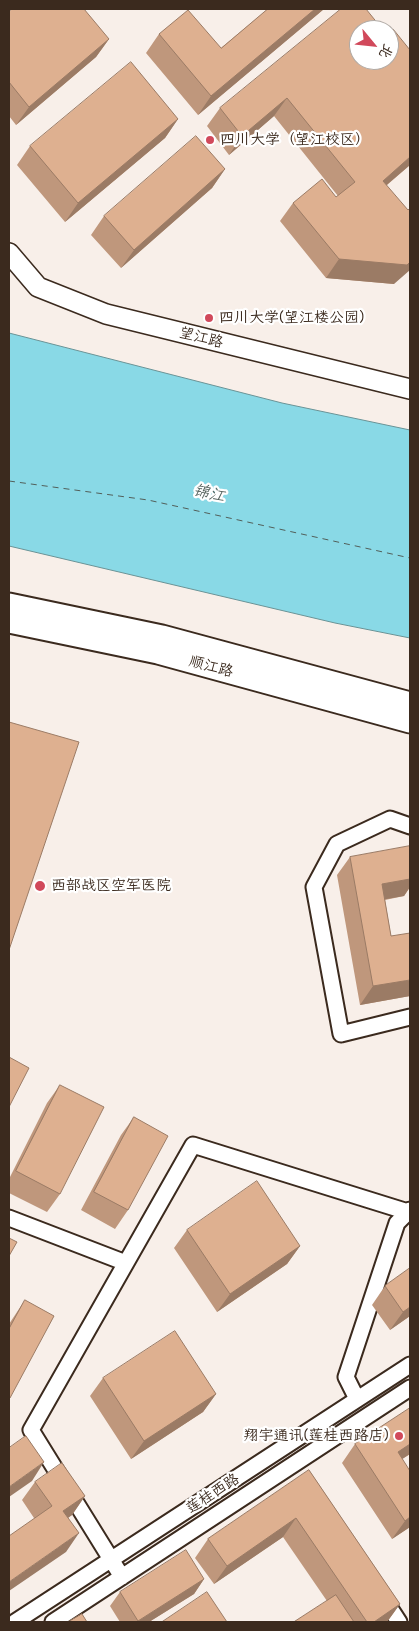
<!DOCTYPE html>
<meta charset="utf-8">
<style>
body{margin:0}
#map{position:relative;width:419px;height:1631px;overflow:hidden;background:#f8efe9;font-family:"Patrick Hand","LXGW WenKai TC",sans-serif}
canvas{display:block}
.frame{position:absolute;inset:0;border:10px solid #3b2a1e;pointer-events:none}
.north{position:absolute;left:349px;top:20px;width:50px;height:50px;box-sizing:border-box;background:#fff;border:1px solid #b1aaa5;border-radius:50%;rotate:118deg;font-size:14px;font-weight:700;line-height:20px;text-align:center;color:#3b2a1e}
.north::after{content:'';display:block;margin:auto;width:18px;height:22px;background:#d1495b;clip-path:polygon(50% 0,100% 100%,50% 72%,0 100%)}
</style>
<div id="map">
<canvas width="419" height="1631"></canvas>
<div class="frame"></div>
<div class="north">北</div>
</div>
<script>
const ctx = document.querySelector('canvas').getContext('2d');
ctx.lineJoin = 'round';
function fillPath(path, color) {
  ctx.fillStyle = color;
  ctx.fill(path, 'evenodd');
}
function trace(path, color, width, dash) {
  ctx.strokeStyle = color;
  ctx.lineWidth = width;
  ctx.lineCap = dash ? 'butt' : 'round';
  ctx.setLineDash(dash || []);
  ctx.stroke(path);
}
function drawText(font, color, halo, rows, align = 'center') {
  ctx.font = font + ' "Patrick Hand","LXGW WenKai TC",sans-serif';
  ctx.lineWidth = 4.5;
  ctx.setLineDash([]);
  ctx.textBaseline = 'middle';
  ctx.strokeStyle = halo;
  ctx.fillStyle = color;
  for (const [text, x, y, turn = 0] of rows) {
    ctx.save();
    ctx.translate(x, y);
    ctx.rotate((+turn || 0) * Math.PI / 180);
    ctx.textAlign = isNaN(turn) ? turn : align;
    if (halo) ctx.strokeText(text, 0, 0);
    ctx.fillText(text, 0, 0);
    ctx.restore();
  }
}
const water = new Path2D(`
 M 9,333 L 282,403 L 410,430 L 410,638 L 335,623 L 9,546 Z`);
fillPath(water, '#89d9e6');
trace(water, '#6a9396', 1);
trace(new Path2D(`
 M 9,481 L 148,500 L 410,558`), '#525f5a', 1, [6, 5]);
const minor = new Path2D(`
 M 410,826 L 390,819 L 337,844 L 314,887 L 341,1034 L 410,1017
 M 9,1218 L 126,1263
 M 357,1399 L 346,1377 L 397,1223 L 410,1210
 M 122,1577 L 31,1430 L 193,1145 L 408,1212
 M 382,1596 L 399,1622
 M 15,1622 L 410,1365
 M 53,1622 L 410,1388`);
const tertiary = new Path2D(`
 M 9,253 L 38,287 L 106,314 L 410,389`);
const secondary = new Path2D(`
 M 9,604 L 162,636 L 410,703
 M 9,622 L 158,653 L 410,722`);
trace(minor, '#3b2a1e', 19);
trace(tertiary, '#3b2a1e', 22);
trace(secondary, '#3b2a1e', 25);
trace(minor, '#fff', 15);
trace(tertiary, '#fff', 19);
trace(secondary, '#fff', 21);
fillPath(new Path2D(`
 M 268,9 L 324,9 L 198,115 L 146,53 L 159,34 L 221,48 Z
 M 9,12 L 109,39 L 96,57 L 16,125 L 9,116 Z
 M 359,30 L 410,50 L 410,165 L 387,185 L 394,284 L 326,278 L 280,221 L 293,203 L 336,197 L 338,196 L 274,116 L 229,155 L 207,126 L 220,108 Z
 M 178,119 L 165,138 L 65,222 L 17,165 L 30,146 Z
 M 225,169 L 212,188 L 121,268 L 91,235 L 104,216 Z
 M 410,846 L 410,887 L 404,896 L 385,900 L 391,936 L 410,996 L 360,1005 L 337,875 L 350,857 Z
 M 60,1085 L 60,1194 L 47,1212 L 9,1193 L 9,1179 L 47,1103 Z
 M 134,1117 L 128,1210 L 115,1229 L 81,1210 L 121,1135 Z
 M 187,1230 L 300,1246 L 287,1264 L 217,1312 L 174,1248 Z
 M 410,1268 L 410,1316 L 390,1330 L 372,1305 L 385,1286 Z
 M 25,1300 L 10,1398 L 9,1401 L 9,1324 Z
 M 103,1378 L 216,1394 L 203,1412 L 131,1459 L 90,1396 Z
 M 410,1408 L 410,1454 L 402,1459 L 410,1527 L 392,1539 L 342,1463 L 355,1444 Z
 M 309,1470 L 400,1604 L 387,1622 L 294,1622 L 327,1601 L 283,1537 L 214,1584 L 195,1558 L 208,1539 Z
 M 35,1482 L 85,1496 L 72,1515 L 68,1518 L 66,1552 L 34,1518 L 22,1500 Z
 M 204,1579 L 194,1594 L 149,1622 L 120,1622 L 110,1606 L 120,1592 Z`), '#bf977c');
fillPath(new Path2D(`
 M 315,9 L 324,9 L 198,115 L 211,96 Z
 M 109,39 L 96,57 L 16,125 L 29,107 Z
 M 287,98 L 274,116 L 229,155 L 242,136 Z
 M 178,119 L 165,138 L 65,222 L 78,203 Z
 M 410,157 L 410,165 L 370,199 L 383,181 Z
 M 225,169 L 212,188 L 121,268 L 134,250 Z
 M 339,259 L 410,262 L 410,270 L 394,284 L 326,278 Z
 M 410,879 L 410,887 L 404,896 L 369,902 L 382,884 Z
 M 410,980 L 410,996 L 360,1005 L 373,986 Z
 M 300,1246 L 287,1264 L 217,1312 L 230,1294 Z
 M 410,1307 L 410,1316 L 390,1330 L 403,1312 Z
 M 216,1394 L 203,1412 L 131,1459 L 144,1441 Z
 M 410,1444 L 410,1454 L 385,1470 L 398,1452 Z
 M 44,1462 L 32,1481 L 9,1497 L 9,1487 Z
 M 85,1496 L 72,1515 L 50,1530 L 63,1511 Z
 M 410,1517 L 410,1527 L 392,1539 L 405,1521 Z
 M 296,1518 L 283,1537 L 214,1584 L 227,1566 Z
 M 79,1533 L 66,1552 L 9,1591 L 9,1582 Z
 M 204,1579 L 194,1594 L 149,1622 L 137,1622 Z
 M 400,1604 L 387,1622 L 374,1622 Z`), '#9b7b65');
const building = new Path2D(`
 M 12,9 L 84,9 L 109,39 L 29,107 L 9,82 L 9,12 Z
 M 268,9 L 315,9 L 211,96 L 159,34 L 188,10 L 221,48 Z
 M 341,9 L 366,9 L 383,30 L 359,30 L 359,60 L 389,60 L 389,33 L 393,29 L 410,50 L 410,157 L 383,181 L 408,210 L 410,208 L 410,262 L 407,265 L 339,259 L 293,203 L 322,179 L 336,197 L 355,182 L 287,98 L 242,136 L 220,108 Z
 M 131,62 L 178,119 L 78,203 L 30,146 Z
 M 196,136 L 225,169 L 134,250 L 104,216 Z
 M 9,722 L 79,742 L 9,950 Z
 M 410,846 L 410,879 L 382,884 L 391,936 L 410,933 L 410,980 L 373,986 L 350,857 Z
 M 9,1057 L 29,1068 L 9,1107 Z
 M 60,1085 L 104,1107 L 60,1194 L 16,1171 Z
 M 134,1117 L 168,1136 L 128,1210 L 94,1192 Z
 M 257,1181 L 300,1246 L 230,1294 L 187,1230 Z
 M 9,1238 L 17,1242 L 9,1256 Z
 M 410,1268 L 410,1307 L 403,1312 L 385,1286 Z
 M 25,1300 L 54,1316 L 10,1398 L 9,1397 L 9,1329 Z
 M 175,1331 L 216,1394 L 144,1441 L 103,1378 Z
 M 410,1408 L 410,1444 L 398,1452 L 410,1471 L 410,1517 L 405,1521 L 355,1444 Z
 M 26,1436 L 44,1462 L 9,1487 L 9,1448 Z
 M 62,1463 L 85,1496 L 63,1511 L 79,1533 L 9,1582 L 9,1536 L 52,1506 L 35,1482 Z
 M 309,1470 L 400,1604 L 374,1622 L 367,1622 L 296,1518 L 227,1566 L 208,1539 Z
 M 186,1550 L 204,1579 L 138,1621 L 120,1592 Z
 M 207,1592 L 227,1622 L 162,1622 Z
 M 336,1595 L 354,1622 L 294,1622 Z
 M 82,1614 L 87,1622 L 68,1622 Z`);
fillPath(building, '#deb090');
trace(building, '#9b7b65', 1);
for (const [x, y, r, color] of [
 [210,140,5,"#d1495b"],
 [209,318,5,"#d1495b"],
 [40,886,6,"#d1495b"],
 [399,1436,5,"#d1495b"]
]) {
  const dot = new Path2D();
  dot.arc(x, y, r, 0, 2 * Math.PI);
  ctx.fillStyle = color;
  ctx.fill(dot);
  trace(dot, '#fff', 2);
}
drawText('15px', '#3b2a1e', '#fff', [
 ["四川大学（望江校区）",220,140],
 ["四川大学(望江楼公园)",219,318],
 ["西部战区空军医院",51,886],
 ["翔宇通讯(莲桂西路店)",389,1436,"right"]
], 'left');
drawText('15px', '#3b2a1e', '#fff', [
 ["望江路",201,338,14],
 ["顺江路",211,667,15],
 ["莲桂西路",213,1494,-33]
]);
drawText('italic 16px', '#525f5a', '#fff', [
 ["锦江",209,494,12]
]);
</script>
